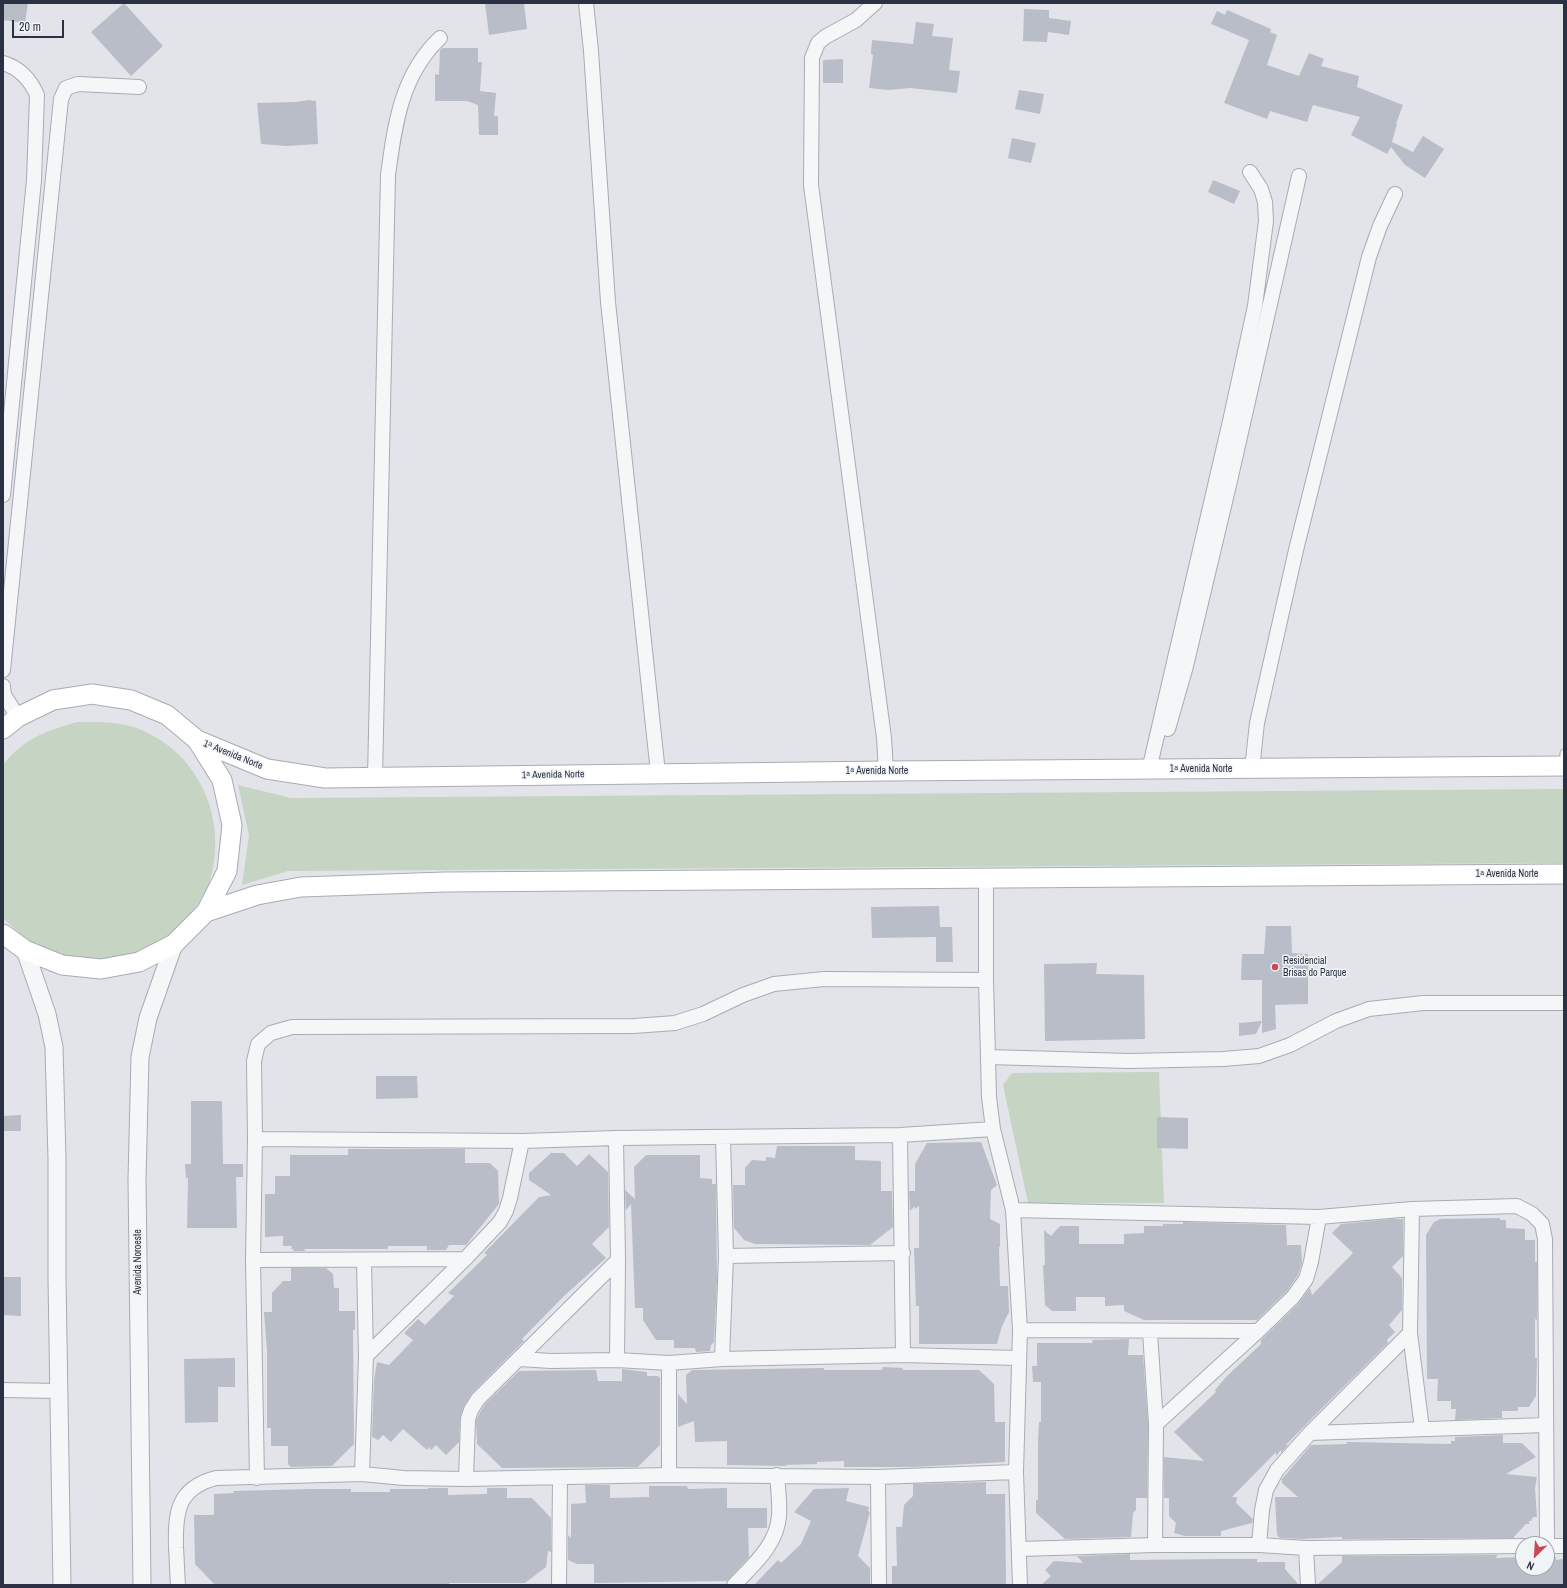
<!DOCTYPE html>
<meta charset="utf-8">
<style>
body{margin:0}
#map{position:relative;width:1567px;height:1588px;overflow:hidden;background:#e2e4ea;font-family:"Archivo Narrow",sans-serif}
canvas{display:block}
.frame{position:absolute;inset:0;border:4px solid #2a3142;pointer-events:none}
.north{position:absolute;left:1515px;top:1536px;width:40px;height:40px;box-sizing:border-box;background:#f1f4f7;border:1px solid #a1a6af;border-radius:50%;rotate:205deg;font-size:11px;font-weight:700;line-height:16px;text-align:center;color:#2a3142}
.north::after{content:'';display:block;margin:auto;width:14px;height:18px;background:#ce4853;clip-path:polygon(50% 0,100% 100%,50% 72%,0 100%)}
.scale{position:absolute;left:12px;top:20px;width:52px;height:18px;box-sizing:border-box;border:2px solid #2a3142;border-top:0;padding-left:5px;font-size:12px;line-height:14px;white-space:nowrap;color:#2a3142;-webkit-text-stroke:3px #f1f4f7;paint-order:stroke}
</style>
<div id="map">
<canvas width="1567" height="1588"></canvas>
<div class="frame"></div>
<div class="north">N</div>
<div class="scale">20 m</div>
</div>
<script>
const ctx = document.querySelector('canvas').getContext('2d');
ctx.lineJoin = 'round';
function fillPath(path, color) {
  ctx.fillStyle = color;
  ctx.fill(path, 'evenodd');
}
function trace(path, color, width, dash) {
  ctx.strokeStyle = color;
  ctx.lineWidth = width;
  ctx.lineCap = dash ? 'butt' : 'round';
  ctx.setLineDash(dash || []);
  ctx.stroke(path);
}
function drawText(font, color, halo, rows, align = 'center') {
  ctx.font = font + ' "Archivo Narrow",sans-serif';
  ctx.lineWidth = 3;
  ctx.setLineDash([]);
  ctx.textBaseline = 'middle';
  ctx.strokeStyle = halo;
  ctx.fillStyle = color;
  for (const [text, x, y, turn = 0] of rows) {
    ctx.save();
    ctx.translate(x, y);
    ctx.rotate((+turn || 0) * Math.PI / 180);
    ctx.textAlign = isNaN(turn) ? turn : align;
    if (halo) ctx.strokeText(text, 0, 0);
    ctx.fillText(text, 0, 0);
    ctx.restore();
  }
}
fillPath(new Path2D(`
 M 77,722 C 101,722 126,721 148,733 C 204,761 228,825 209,884 C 207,889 203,895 200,900 C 172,948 114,973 60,956 C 37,949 20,934 3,918 L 3,765 C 24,738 46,731 77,722 Z
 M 238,785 L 291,798 L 1564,789 L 1564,863 L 288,871 L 242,885 L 249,835 Z
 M 1159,1072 L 1164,1203 L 1028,1203 L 1003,1085 L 1012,1073 Z`), '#c6d4c3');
fillPath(new Path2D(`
 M 3,3 L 28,3 L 25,23 L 3,20 Z
 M 124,3 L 163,46 L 131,76 L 91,32 Z
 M 485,3 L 524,3 L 527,29 L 489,35 Z
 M 1024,9 L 1049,10 L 1049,18 L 1071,21 L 1069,35 L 1048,32 L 1047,42 L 1023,41 Z
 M 1227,10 L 1271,29 L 1270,32 L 1277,35 L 1267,65 L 1299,76 L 1309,53 L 1324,59 L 1321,66 L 1359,76 L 1357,87 L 1403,105 L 1396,124 L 1397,124 L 1392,142 L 1413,152 L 1423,136 L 1444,149 L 1425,178 L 1405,165 L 1391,147 L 1387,154 L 1351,135 L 1360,117 L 1313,105 L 1307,122 L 1270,111 L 1267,119 L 1224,103 L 1249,40 L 1211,24 L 1217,11 L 1225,15 Z
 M 916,22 L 934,24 L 932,36 L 953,38 L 949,70 L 960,71 L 957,93 L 910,88 L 889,90 L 869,88 L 873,55 L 871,54 L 872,40 L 913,44 Z
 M 443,48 L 478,48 L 478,62 L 482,62 L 480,91 L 496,93 L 494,116 L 498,116 L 498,135 L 479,135 L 478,105 L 467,101 L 435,101 L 435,74 L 439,75 L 440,50 Z
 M 843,59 L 843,83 L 823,83 L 823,60 Z
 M 1019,90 L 1044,94 L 1040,114 L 1015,109 Z
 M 309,100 L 316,101 L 318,144 L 287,146 L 261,144 L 257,103 L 296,102 Z
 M 1012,138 L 1036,143 L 1031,163 L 1008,158 Z
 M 1213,180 L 1240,191 L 1234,204 L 1208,192 Z
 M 939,906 L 940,927 L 952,927 L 953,962 L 936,962 L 936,937 L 872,938 L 871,907 Z
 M 1266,926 L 1291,926 L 1292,953 L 1308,954 L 1308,1004 L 1275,1005 L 1276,1029 L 1262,1033 L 1262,1021 L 1256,1034 L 1239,1036 L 1239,1023 L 1262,1021 L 1262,980 L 1241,980 L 1242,954 L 1264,954 Z
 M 1097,963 L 1096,974 L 1144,975 L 1145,1039 L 1045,1041 L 1044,964 Z
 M 376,1076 L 417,1076 L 418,1098 L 376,1099 Z
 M 191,1101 L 222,1101 L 223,1164 L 243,1164 L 243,1177 L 236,1177 L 237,1228 L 187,1228 L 188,1178 L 186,1178 L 185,1164 L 191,1164 Z
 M 21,1115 L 21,1131 L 3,1131 L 3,1116 Z
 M 1157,1117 L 1188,1118 L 1188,1149 L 1157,1148 Z
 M 981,1142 L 997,1185 L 991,1190 L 990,1219 L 1000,1224 L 1000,1247 L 999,1247 L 1000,1286 L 1008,1286 L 1009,1312 L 1002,1326 L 997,1344 L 919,1344 L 919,1306 L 916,1306 L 914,1248 L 919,1248 L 919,1206 L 915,1209 L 915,1206 L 910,1211 L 909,1191 L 915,1191 L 915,1164 L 927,1143 Z
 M 777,1146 L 855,1146 L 855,1160 L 881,1161 L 881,1191 L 892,1191 L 893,1227 L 870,1245 L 755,1244 L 744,1240 L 734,1228 L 733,1185 L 745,1185 L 745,1168 L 752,1160 L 766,1161 L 766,1157 L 775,1158 Z
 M 348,1149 L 465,1149 L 465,1163 L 490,1163 L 498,1171 L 499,1204 L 466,1245 L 449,1245 L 446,1250 L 427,1250 L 427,1246 L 388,1246 L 388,1249 L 303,1249 L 306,1251 L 293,1251 L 294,1249 L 291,1249 L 292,1246 L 283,1246 L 283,1236 L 265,1237 L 265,1194 L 275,1194 L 275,1176 L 290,1176 L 290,1155 L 348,1155 Z
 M 551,1153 L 564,1153 L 577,1166 L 589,1154 L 608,1172 L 609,1227 L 592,1244 L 606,1258 L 563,1297 L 522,1339 L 524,1341 L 472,1393 L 464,1406 L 460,1417 L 459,1442 L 446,1455 L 436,1445 L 431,1450 L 429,1447 L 427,1450 L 403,1429 L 391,1442 L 383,1435 L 378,1440 L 372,1437 L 374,1380 L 377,1362 L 389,1365 L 413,1340 L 404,1333 L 418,1319 L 425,1325 L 454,1296 L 448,1293 L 487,1255 L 484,1253 L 539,1197 L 551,1195 L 529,1180 L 529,1173 Z
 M 646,1155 L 700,1155 L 700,1178 L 712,1179 L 712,1184 L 716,1184 L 717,1280 L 714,1342 L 711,1345 L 710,1351 L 696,1352 L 695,1348 L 674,1348 L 674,1340 L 656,1340 L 643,1320 L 643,1308 L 635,1308 L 631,1204 L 626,1210 L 625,1190 L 635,1199 L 634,1167 Z
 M 1500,1218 L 1500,1220 L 1506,1220 L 1506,1228 L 1525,1229 L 1525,1240 L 1535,1240 L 1535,1262 L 1537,1262 L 1537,1320 L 1535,1319 L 1535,1358 L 1537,1358 L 1536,1396 L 1529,1407 L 1518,1407 L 1518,1411 L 1502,1411 L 1502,1418 L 1455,1420 L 1456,1409 L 1451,1409 L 1451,1401 L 1437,1401 L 1438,1379 L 1427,1379 L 1426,1235 L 1434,1222 L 1440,1219 Z
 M 1391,1219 L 1403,1219 L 1403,1256 L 1392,1267 L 1402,1278 L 1402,1310 L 1389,1325 L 1395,1332 L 1387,1340 L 1388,1343 L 1320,1410 L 1286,1445 L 1288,1445 L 1281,1453 L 1281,1450 L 1276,1456 L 1276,1452 L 1232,1497 L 1237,1497 L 1236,1503 L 1253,1519 L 1252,1523 L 1221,1531 L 1221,1536 L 1185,1536 L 1174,1533 L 1176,1523 L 1169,1516 L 1169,1498 L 1164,1498 L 1164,1457 L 1204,1461 L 1174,1432 L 1216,1392 L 1215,1390 L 1227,1376 L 1261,1344 L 1261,1340 L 1299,1303 L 1310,1288 L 1312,1295 L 1353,1253 L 1332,1233 L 1341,1224 Z
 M 1183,1222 L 1286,1225 L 1287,1245 L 1301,1245 L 1302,1263 L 1298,1275 L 1287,1291 L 1257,1320 L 1144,1320 L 1124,1311 L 1124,1305 L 1105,1306 L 1105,1297 L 1076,1297 L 1076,1311 L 1052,1311 L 1045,1305 L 1043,1265 L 1045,1265 L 1044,1230 L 1051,1236 L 1060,1226 L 1079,1226 L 1079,1244 L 1124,1244 L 1124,1234 L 1144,1233 L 1144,1226 L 1163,1226 L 1163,1224 L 1183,1224 Z
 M 291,1268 L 326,1268 L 333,1274 L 334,1288 L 339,1288 L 339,1311 L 355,1311 L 355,1330 L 353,1330 L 354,1444 L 332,1466 L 291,1467 L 288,1464 L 288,1446 L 271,1446 L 271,1428 L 267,1428 L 267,1350 L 264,1312 L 272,1312 L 272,1293 L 283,1281 L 291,1281 Z
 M 3,1277 L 21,1277 L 21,1316 L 3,1315 Z
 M 1129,1339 L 1128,1355 L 1143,1355 L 1148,1424 L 1147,1498 L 1136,1498 L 1136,1510 L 1133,1513 L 1131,1537 L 1065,1539 L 1036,1513 L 1036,1500 L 1038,1500 L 1038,1441 L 1039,1422 L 1041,1422 L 1041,1382 L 1033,1382 L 1032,1366 L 1037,1366 L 1037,1343 L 1093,1343 L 1092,1340 Z
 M 235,1358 L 235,1387 L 218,1387 L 218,1422 L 185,1423 L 184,1359 Z
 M 883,1367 L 903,1368 L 902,1370 L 979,1370 L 994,1384 L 995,1422 L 1005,1422 L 1005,1462 L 915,1467 L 844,1467 L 844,1461 L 817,1462 L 817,1464 L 786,1465 L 786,1466 L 727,1465 L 727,1441 L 695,1442 L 694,1421 L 678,1427 L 678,1394 L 687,1404 L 686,1375 L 692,1370 L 824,1368 L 824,1370 L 882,1370 Z
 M 622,1369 L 647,1372 L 647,1376 L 658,1376 L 660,1378 L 660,1445 L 638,1467 L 502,1468 L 477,1444 L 476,1421 L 479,1414 L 485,1404 L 519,1371 L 596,1370 L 598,1381 L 622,1381 Z
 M 1503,1435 L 1503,1443 L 1522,1443 L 1536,1457 L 1506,1474 L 1537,1477 L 1535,1488 L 1537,1517 L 1533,1517 L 1531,1521 L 1529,1521 L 1529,1524 L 1526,1524 L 1513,1538 L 1342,1539 L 1342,1537 L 1302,1539 L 1280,1538 L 1277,1535 L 1275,1497 L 1298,1497 L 1282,1483 L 1282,1479 L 1311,1445 L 1348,1444 L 1346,1442 L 1451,1444 L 1451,1441 L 1455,1441 L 1455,1437 Z
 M 986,1482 L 986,1494 L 1005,1494 L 1006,1585 L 892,1585 L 892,1566 L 897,1566 L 896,1527 L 902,1527 L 904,1505 L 913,1496 L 913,1484 Z
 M 585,1485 L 610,1485 L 610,1498 L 649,1497 L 649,1486 L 687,1486 L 688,1489 L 727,1488 L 727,1508 L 767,1508 L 767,1528 L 748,1528 L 749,1557 L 727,1581 L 594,1583 L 594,1564 L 577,1564 L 568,1560 L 568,1535 L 571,1538 L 571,1504 L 586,1503 Z
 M 428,1488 L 448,1488 L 448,1495 L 487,1494 L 487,1488 L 507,1488 L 507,1498 L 532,1498 L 551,1518 L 551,1552 L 548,1551 L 546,1567 L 525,1583 L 449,1583 L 449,1585 L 215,1585 L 195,1564 L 194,1515 L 214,1515 L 214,1494 L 234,1493 L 233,1491 L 312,1489 L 351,1489 L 351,1492 L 390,1492 L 390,1489 L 428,1489 Z
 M 849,1488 L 846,1501 L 869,1507 L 868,1511 L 870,1512 L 858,1556 L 870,1568 L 870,1585 L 754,1585 L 778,1560 L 781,1563 L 801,1544 L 811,1521 L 794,1512 L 814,1489 Z
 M 1130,1554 L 1130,1560 L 1221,1559 L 1257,1559 L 1257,1562 L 1285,1562 L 1285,1569 L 1299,1585 L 1041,1585 L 1051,1576 L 1045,1570 L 1054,1561 L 1083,1563 L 1077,1556 Z
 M 1498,1555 L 1495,1558 L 1523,1557 L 1523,1568 L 1547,1568 L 1547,1557 L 1556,1557 L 1556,1560 L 1563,1559 L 1564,1585 L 1317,1585 L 1342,1562 L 1342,1556 Z`), '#b9bdc7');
const service = new Path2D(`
 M 1563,766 L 1564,753`);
const minor = new Path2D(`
 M 586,3 L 591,51 L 608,302 L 658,773
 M 875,3 L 856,20 L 825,37 L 818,43 L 812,58 L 811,185 L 884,738 L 886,771
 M 3,63 C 20,68 30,79 37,95 L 34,180 L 3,495
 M 3,670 L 61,99 L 66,88 L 78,84 L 139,87
 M 3,686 L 4,695 L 18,717
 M 1168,729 L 1186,666 L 1230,481 L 1299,176
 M 1252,769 L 1257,723 L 1296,550 L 1369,257 L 1380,226 L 1395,194
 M 1149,770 L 1230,421 L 1255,306 L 1266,221 L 1265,202 L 1261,189 L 1250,172
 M 375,778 L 388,175 C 395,124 401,75 440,38
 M 986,878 L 986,980 L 989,1097 L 993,1129 L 1013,1210 L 1020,1330 L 1016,1472 L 1020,1585
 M 988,1057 L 1129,1061 L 1223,1059 L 1259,1056 L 1290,1045 L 1336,1021 L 1369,1009 L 1423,1003 L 1564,1003
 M 900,1135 L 903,1355
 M 255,1139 L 522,1141 L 616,1138 L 900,1135 L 993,1129
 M 1013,1210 L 1319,1217 L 1412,1209 L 1517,1206 L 1532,1214 L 1542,1224 L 1545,1239 L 1547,1546
 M 726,1256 L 903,1253
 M 253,1260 L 465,1259
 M 364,1261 L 366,1356
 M 1020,1330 L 1258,1331
 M 1150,1332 L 1156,1424 L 1155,1545
 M 1410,1333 L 1422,1429
 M 520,1359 L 551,1361 L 617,1360 L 669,1363 L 722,1359 L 903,1355 L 1018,1358
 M 722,1359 L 726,1256 L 723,1137
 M 617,1360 L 618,1260
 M 669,1363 L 669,1475
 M 3,1390 L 59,1391
 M 1156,1424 L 1258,1331 L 1293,1297 L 1306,1279 L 1311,1262 L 1319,1217
 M 1310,1433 L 1546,1425
 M 362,1474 L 366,1356 L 465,1259 L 500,1222 L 506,1211 L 510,1198 L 522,1141
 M 878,1477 L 879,1585
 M 257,1478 L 253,1260 L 255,1139 L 254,1061 L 258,1044 L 271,1033 L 292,1027 L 634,1026 L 675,1023 L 703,1014 L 743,995 L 774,984 L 824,979 L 986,980
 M 466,1479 L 468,1419 L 471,1410 L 478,1399 L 618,1260 L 616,1138
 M 1259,1545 L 1262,1510 L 1266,1490 L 1277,1470 L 1310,1433 L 1410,1333 L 1412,1209
 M 1547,1546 L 1564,1546
 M 1306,1548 L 1308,1585
 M 1020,1549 L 1155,1545 L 1259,1545 L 1306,1548 L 1523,1546
 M 178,1585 C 177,1573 177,1560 176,1548 C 175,1513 177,1488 216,1478 L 362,1474 L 404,1478 L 466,1479 L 669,1475 L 878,1477 L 1016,1472
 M 559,1585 L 560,1478
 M 734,1585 C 753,1565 777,1545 779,1516 C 780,1503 778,1489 777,1475`);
const tertiary = new Path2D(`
 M 25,950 L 47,1014 L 54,1047 L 57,1159 L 57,1279 L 62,1585
 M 142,1585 L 137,1180 L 140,1057 L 148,1018 L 174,944`);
const secondary = new Path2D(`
 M 3,729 L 18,717 L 53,700 L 92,694 L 131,700 L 167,715 L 197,740 L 222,780 L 232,825 L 227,871 L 206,912 L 174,944 L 139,962 L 101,969 L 62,965 L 25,950 L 3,934
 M 197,740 L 267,769 L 325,778 L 886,771 L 1564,766
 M 206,912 L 257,895 L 301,887 L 445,882 L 1564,874`);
trace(service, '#a7abb4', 9);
trace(minor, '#a7abb4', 16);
trace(tertiary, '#a7abb4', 19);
trace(secondary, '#a7abb4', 21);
trace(service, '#f5f6f8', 7);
trace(minor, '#f5f6f8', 14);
trace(tertiary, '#f5f6f8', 17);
trace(secondary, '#fff', 19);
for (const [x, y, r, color] of [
 [1275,967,4,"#ce4853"]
]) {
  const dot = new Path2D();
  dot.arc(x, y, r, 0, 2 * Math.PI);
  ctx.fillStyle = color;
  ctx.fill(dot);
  trace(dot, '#f1f4f7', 1.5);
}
drawText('10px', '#2a3142', '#f1f4f7', [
 ["1ᵃ Avenida Norte",233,755,22],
 ["1ᵃ Avenida Norte",1201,769],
 ["1ᵃ Avenida Norte",877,771],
 ["1ᵃ Avenida Norte",553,775,-1],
 ["1ᵃ Avenida Norte",1507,874],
 ["Avenida Noroeste",138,1262,-90]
]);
drawText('10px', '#2a3142', '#f1f4f7', [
 ["Residencial",1283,961],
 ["Brisas do Parque",1283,973]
], 'left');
</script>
